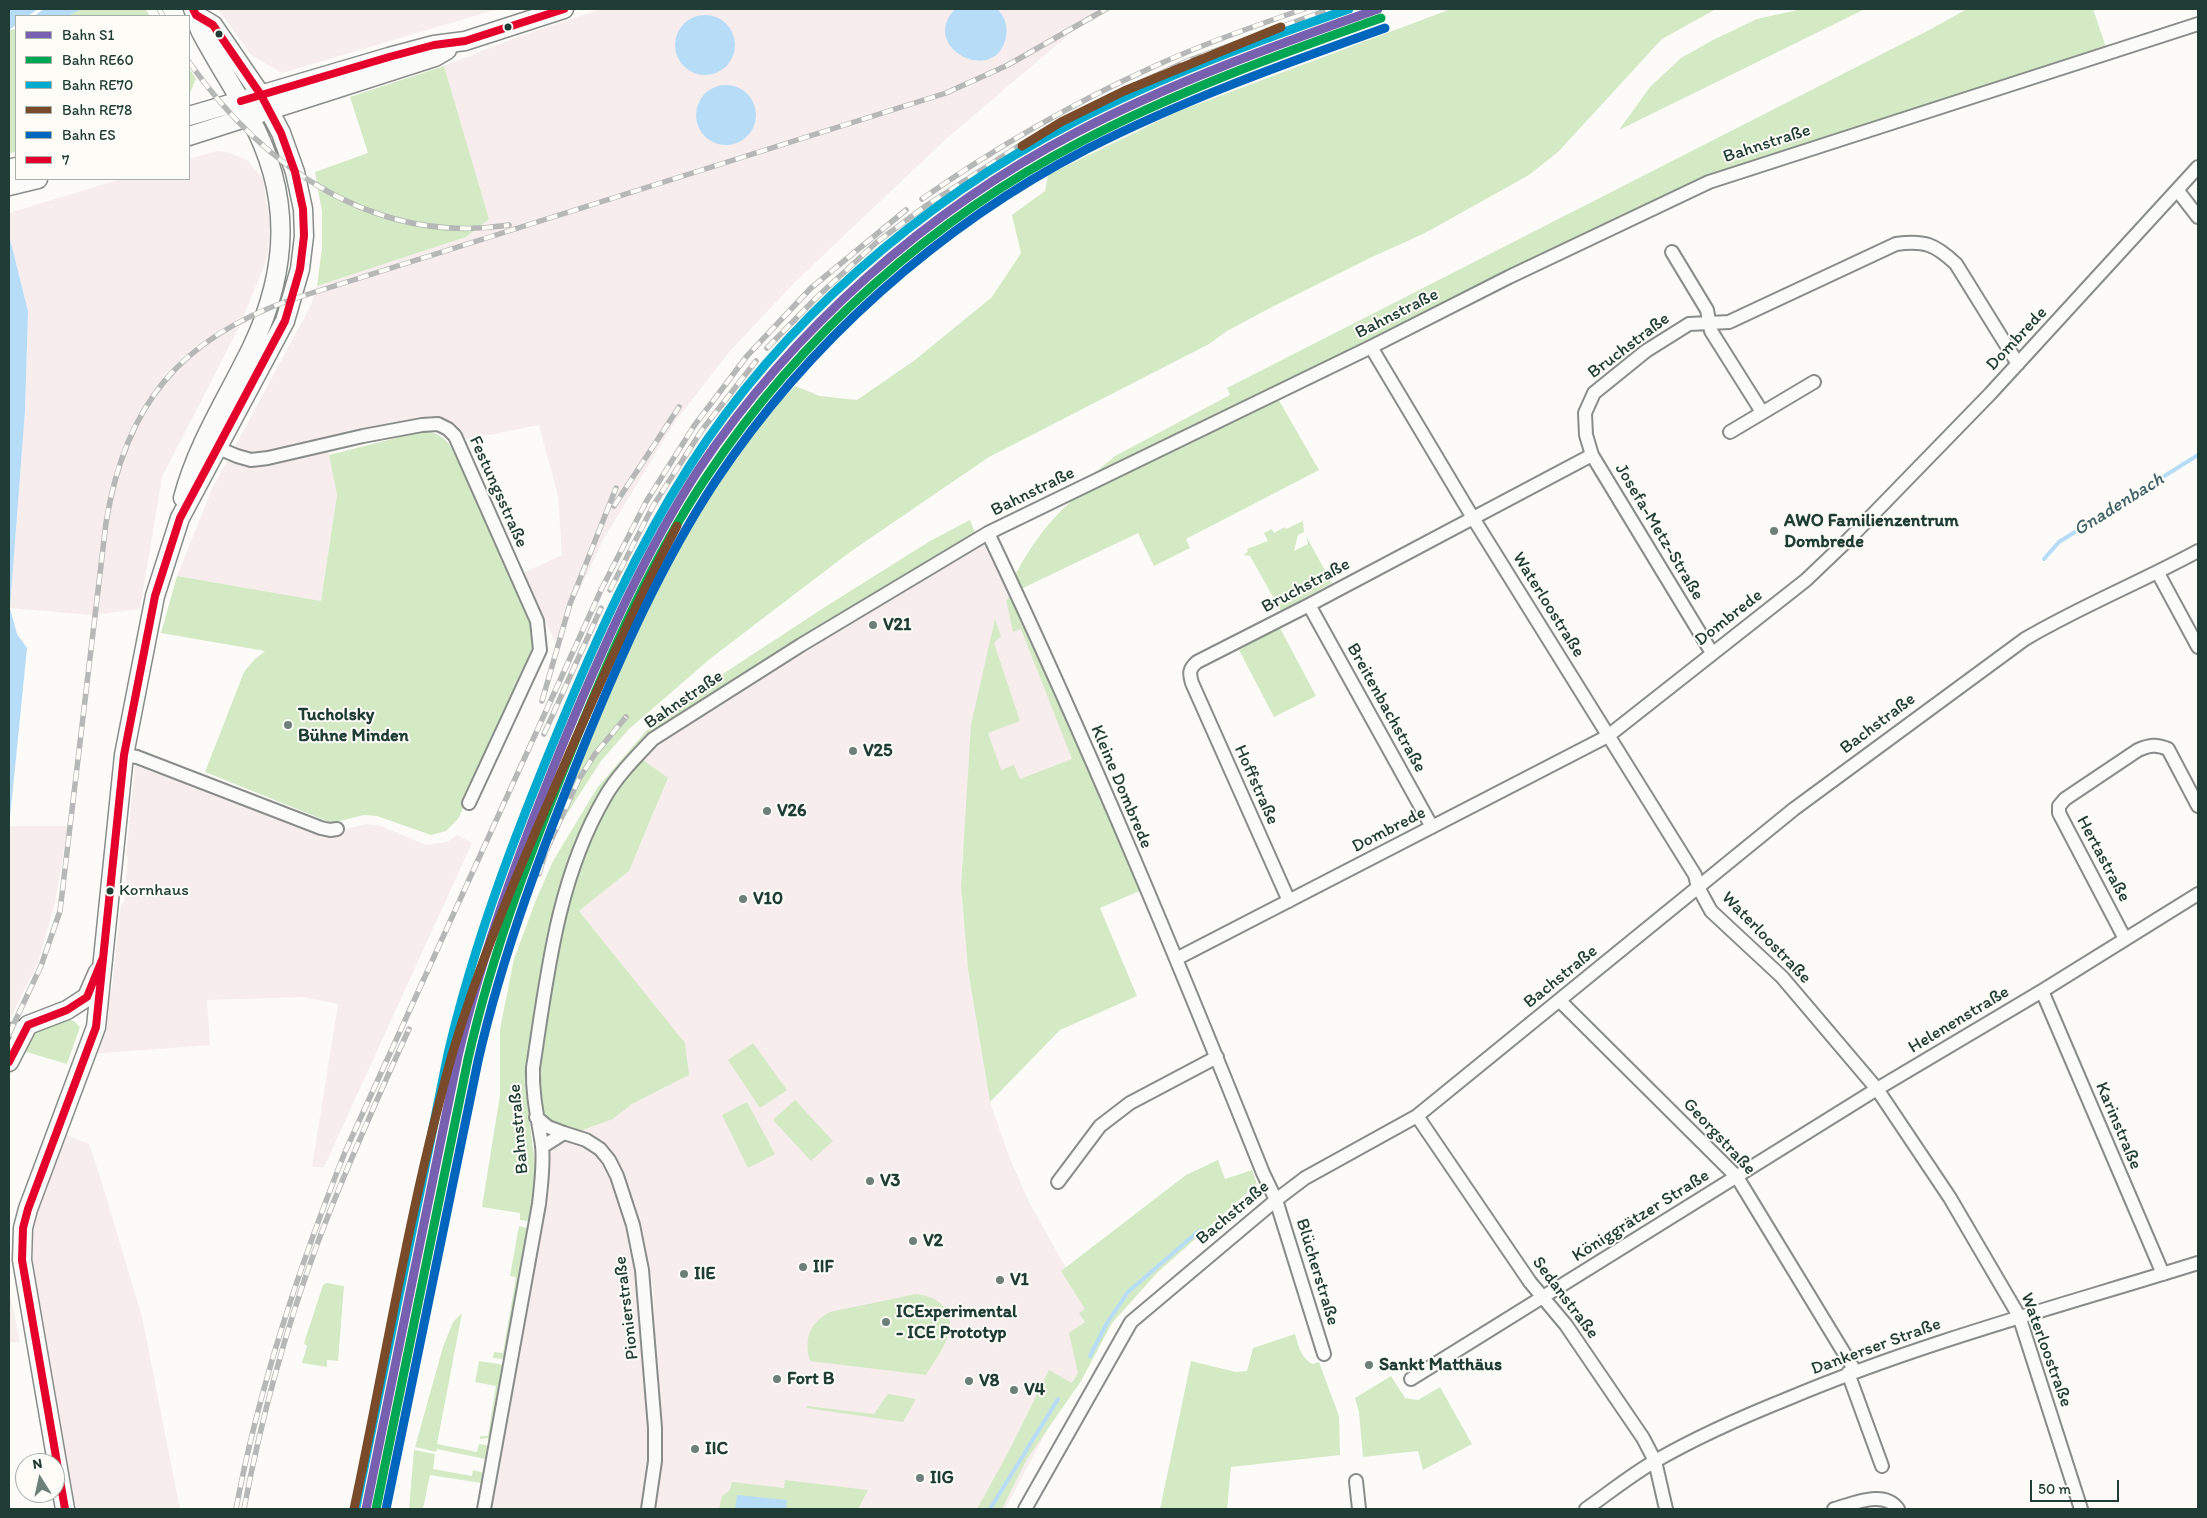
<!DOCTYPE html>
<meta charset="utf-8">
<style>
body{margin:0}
#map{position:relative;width:2207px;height:1518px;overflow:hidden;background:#fcfbf8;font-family:Itim,sans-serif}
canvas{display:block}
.frame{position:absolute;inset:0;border:10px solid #1f3d34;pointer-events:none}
.legend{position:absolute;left:15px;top:15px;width:175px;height:165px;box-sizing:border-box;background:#fdfcf7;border:1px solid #a4b0a9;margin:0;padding:6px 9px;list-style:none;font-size:15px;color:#1f3d34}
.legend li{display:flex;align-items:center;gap:10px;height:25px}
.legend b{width:25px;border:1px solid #a4b0a9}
.north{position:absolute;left:15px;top:1453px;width:50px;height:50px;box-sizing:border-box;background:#fdfcf7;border:1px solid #a4b0a9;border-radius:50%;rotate:350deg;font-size:14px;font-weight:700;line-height:20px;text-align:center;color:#1f3d34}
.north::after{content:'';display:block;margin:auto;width:18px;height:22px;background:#6c8079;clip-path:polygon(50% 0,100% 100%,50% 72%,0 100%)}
.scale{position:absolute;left:2030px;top:1480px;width:89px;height:22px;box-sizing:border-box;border:2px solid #1f3d34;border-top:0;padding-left:6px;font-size:15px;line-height:18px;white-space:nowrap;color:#1f3d34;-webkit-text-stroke:4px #fdfcf7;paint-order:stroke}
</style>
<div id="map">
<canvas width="2207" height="1518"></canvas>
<div class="frame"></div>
<ul class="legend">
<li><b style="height:6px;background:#7760b0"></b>Bahn S1</li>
<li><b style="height:6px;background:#00a651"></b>Bahn RE60</li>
<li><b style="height:6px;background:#00a9ce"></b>Bahn RE70</li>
<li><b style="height:6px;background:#7a4b2a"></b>Bahn RE78</li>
<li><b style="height:6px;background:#0065bd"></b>Bahn ES</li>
<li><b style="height:6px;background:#e4002b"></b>7</li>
</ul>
<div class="north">N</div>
<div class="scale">50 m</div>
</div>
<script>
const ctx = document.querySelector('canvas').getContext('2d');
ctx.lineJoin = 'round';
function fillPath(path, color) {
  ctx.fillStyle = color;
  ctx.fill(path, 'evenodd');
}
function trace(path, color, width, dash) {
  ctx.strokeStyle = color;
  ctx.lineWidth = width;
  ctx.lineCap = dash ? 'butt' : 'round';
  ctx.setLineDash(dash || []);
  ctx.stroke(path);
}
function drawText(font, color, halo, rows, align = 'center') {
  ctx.font = font + ' Itim,sans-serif';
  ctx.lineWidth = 4;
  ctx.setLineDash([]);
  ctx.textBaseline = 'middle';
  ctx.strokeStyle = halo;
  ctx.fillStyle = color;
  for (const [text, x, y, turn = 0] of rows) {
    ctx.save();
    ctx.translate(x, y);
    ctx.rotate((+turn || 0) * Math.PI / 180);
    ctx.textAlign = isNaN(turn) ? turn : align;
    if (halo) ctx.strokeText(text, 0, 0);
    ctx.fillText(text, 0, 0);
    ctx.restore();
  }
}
fillPath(new Path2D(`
 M 218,9 L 498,9 L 282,73 L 251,55 Z
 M 601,9 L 1099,9 L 946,139 L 794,283 L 730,351 L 674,423 L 603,540 L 555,642 L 523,573 L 562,555 L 558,496 L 539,425 L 463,440 L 455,427 L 432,416 L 326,438 L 337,495 L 321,601 L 177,576 L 212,489 L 311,305 L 317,286 L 466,237 L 489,219 L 444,66 L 520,36 Z
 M 217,151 L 231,153 L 248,161 L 263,178 L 270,224 L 267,259 L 239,327 L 162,477 L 140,609 L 91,615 L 10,608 L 25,411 L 28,311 L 9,235 L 9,213 L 121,179 L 189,179 L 189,159 Z
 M 988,539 L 1098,791 L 963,848 L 961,886 L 968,970 L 990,1102 L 1010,1159 L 1029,1202 L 1072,1279 L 1112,1323 L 1072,1384 L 1005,1509 L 653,1509 L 659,1457 L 653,1287 L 644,1243 L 640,1243 L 624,1184 L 577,1132 L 613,1119 L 632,1104 L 668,1086 L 685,1043 L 579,911 L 629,871 L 668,779 L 641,758 L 658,741 Z
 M 135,766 L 330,833 L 366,824 L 381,826 L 426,845 L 447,842 L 457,835 L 472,843 L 324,1167 L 312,1167 L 338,1004 L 304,997 L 207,1000 L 210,1045 L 93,1054 L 112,987 L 121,904 L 124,903 L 128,857 L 126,856 Z
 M 9,826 L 68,826 L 55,903 L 38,962 L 9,1021 Z
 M 61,1133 L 89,1144 L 101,1180 L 142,1317 L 180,1509 L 70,1509 L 25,1248 Z
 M 571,1140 L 592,1149 L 609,1169 L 631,1235 L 635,1264 L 652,1438 L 645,1509 L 488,1509 L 549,1173 L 549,1147 L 562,1141 Z
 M 9,1290 L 20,1342 L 9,1343 Z`), '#f7eded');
fillPath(new Path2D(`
 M 81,9 L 145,9 L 150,16 L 68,16 Z
 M 1451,9 L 1716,9 L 1662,39 L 1558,152 L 1529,175 L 1425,233 L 1370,258 L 1272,307 L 1227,331 L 1209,344 L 989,457 L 850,552 L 711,658 L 629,729 L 601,761 L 561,823 L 551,818 L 608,681 L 683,535 L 729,463 L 766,416 L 795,386 L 820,396 L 857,400 L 915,360 L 992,297 L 1021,253 L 1012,215 L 1045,191 L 1048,175 L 1177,112 Z
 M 1802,9 L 1865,9 L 1619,130 L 1650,87 L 1681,58 L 1713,40 L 1757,19 Z
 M 1967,9 L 2093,9 L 2107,50 L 1709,182 L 1090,477 L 1115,456 L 1230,395 L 1227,388 L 1931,29 Z
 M 16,29 L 16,152 L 9,153 L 9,30 Z
 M 444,66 L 489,219 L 466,237 L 317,286 L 322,248 L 322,212 L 315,172 L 368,153 L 350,97 Z
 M 189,68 L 196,79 L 189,95 Z
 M 1277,397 L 1319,470 L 1186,539 L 1190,548 L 1154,566 L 1138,533 L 1021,589 L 1015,575 C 1031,545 1049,520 1075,498 Z
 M 424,431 C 438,433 445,437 452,449 L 532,622 L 535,643 L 533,659 L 458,819 L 446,831 L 431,835 L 377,816 L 364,815 L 332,823 L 205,772 L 244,672 L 254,660 L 265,651 L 161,633 L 177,576 L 321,601 L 337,495 L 329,455 Z
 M 970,520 L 976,535 L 659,729 L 642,759 L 668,778 L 629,871 L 579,911 L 685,1043 L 689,1075 L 632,1104 L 613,1119 L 577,1132 C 569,1129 557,1126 551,1121 C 539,1113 539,1093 538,1080 L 561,928 L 561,896 L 549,933 L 538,988 L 526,1067 L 525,1086 L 536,1172 L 531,1219 L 527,1221 L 520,1220 L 520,1213 L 482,1207 L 500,1095 L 500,1029 L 514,959 L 536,900 L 553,861 L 597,788 L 646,731 L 680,702 L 825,607 L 930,541 Z
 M 1303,521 L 1304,532 L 1298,535 L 1294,551 L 1308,544 L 1306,536 L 1332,583 L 1281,611 L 1250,556 L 1243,555 L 1248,552 L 1247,549 L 1268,541 L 1264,533 L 1272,529 L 1274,533 L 1285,527 L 1286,529 Z
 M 1012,596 L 1142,890 L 1100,908 L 1137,996 L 1060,1030 L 990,1102 L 968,970 L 961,886 L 971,725 L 995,619 L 1001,636 L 994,643 L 1020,721 L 988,733 L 1001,770 L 1014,765 L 1020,779 L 1072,759 L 1021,629 L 1013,632 L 1006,600 Z
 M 1280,628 L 1316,696 L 1274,717 L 1239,650 Z
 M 67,1019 L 74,1021 L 80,1027 L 67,1064 L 23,1051 L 33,1032 Z
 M 753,1043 L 787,1090 L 760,1108 L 728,1060 Z
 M 795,1100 L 833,1141 L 811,1161 L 773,1120 Z
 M 747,1102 L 775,1154 L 748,1168 L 722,1115 Z
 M 1218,1160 L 1225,1179 L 1252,1170 L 1257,1184 L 1157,1273 L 1112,1323 L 1081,1381 L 1027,1459 L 1002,1509 L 977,1509 L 1009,1451 L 1049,1370 L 1072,1383 L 1078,1373 L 1069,1333 L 1085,1322 L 1079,1313 L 1085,1309 L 1061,1271 L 1186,1175 Z
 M 519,1226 L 527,1228 L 527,1232 L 506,1353 L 503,1359 L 493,1358 L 494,1352 L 503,1353 L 516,1277 L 510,1276 Z
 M 327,1283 L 344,1286 L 338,1361 L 327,1360 L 327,1367 L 302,1363 L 307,1346 L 304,1343 L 323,1285 Z
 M 916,1294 C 942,1297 958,1314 946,1341 C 941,1353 932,1364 926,1375 L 810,1361 C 804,1339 809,1323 830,1312 Z
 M 462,1313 L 437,1444 L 477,1452 L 479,1444 L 486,1445 L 490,1450 L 488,1456 L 485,1459 L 437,1449 L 436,1452 L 415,1447 L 443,1347 L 453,1322 Z
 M 1295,1334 C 1299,1347 1300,1356 1312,1364 L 1319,1362 L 1339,1416 L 1340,1455 L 1231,1467 L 1227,1509 L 1160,1509 L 1191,1361 L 1236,1372 L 1247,1371 L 1253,1348 Z
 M 479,1361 L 499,1364 L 502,1365 L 502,1368 L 491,1438 L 480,1439 L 480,1436 L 488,1436 L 496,1386 L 475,1382 Z
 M 1391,1376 L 1405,1398 L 1418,1400 L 1440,1387 L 1472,1444 L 1423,1470 L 1418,1451 L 1363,1457 L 1359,1412 L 1355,1398 Z
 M 888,1394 L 916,1399 L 903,1422 L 806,1408 L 807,1406 L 874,1414 Z
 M 414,1450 L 435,1454 L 433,1469 L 472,1476 L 473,1470 L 484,1473 L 481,1483 L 430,1475 L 423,1509 L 409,1509 Z
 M 785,1480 L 868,1490 L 858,1509 L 719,1509 L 722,1496 L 730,1490 L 732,1482 L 784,1488 Z`), '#d3eac5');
fillPath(new Path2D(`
 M 9,9 L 38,9 L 28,16 L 16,16 L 16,25 L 9,30 Z
 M 44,9 L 81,9 L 68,16 L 34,16 Z
 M 955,9 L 997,9 C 1005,16 1008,27 1006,37 C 996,87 918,48 955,9 Z
 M675 45a30 30 0 1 1 60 0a30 30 0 1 1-60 0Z
 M696 115a30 30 0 1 1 60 0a30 30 0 1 1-60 0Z
 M 9,235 L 28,311 L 25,411 L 10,608 L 17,634 L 27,648 L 9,828 Z
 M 737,1495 L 787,1500 L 786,1509 L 735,1509 Z`), '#b7dcf8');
trace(new Path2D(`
 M 2044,559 L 2059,542 L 2198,455
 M 1090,1356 L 1107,1323 L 1128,1292 L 1200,1230
 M 990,1509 L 1058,1399`), '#b7dcf8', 4);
const street = new Path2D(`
 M 2178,191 L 2198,217
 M 1672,252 L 1707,310 L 1711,331 L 1762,412
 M 1371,347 L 1473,518 L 1695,875 L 1698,887 L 1711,911 L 1782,977 L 1877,1089 L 1950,1198 L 2019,1316 L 2081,1509
 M 1730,432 L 1814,382
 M 211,445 L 237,456 L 251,460 L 268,458 L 363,436 L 422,425 L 438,424 L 448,429 L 455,436 L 537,621 L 540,650 L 469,803
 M 988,533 C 1088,743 1177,958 1263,1173 L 1276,1200 L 1324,1354
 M 2158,573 L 2198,647
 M 1309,605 L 1432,827
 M 1712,653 L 1592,455 L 1586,435 L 1585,413 L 1594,393 L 1646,351 L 1689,324 L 1729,322 L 1896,244 C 1924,240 1935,244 1956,264 L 2018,364
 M 124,755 L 137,757 L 321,828 L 330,830 L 337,829
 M 1289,901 L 1192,683 C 1189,673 1189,669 1197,662 L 1309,605 L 1592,455
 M 2125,939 L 2059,813 L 2059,806 L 2065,799 L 2138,750 C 2150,745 2156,744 2168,749 L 2198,806
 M 1176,959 L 1608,736 L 1806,580 L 1850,538 L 1990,394 L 2198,167
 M 2042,991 L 2163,1274
 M 1560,1001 L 1737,1177 L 1855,1371
 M 9,1031 L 28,1025
 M 1417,1116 L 1530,1282 L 1566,1325 L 1643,1438 L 1655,1461 L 1666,1509
 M 536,1117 L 548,1127 L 564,1133
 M 542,1147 L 564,1133 L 586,1140 L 600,1149 L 609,1160 L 617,1176 L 633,1225 L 642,1270 L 655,1428 L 655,1461 L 648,1509
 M 1058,1182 L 1100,1126 L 1130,1103 L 1217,1057
 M 1848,1373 L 1882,1466
 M 1411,1379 L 1877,1089 L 2042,991 L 2198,894
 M 1356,1481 L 1359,1509
 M 484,1509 L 539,1204 C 541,1185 544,1165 542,1145 C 538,1119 532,1095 533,1068 C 547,976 557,879 605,797 C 617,776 636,757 653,739 L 801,645 L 988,533 L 1371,347 L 1509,277 L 1709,182 L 2198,24
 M 1025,1509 L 1131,1322 L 1276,1200 L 1305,1178 L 1417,1116 L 1794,809 L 2025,639 C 2081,606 2141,582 2198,551
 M 1586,1509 C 1609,1493 1632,1474 1657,1460 C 1699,1436 1742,1417 1787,1399 C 1920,1343 2060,1306 2198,1263
 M 1834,1509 C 1853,1504 1884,1489 1898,1509`);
const secondary = new Path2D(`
 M 189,116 L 389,57 L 434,45 L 465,41 L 564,9
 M 189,136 L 435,57 L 447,50
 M 9,169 L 16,167
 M 9,186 L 38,179
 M 183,498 C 197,444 228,397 252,347 C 289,268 292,194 249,116 C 234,88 217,62 202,34 C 197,26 197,17 193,9
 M 9,1062 L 28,1025 L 67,1010 L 87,997 L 98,972
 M 65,1509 L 22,1260 L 23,1228 L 28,1209 L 96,1027 L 124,755 L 155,596 L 180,518 L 285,321 L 300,269 L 304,236 L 303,209 L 295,172 L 281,133 L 261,95 L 213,25 L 196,15`);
trace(street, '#888d8a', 16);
trace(secondary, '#888d8a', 21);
trace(street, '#fbfbf9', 12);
trace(secondary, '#fbfbf9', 18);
const rail = new Path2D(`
 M 159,9 L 163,16
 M 189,62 C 263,167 375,246 509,225
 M 922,199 C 996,147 1073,103 1155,66 C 1203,44 1254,26 1304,9
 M 767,348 L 817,297 L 877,242 L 927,205 L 1017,147 L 1103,100 L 1187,61 L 1330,9
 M 614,506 L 679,407
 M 610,590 L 653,506 L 702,430 L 756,361
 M 542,701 L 570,604 L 616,488
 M 544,734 L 601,608
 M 562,800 L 571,777
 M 547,849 L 579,779 L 595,754 L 626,717
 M 539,874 L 548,843
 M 9,1034 L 41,966 L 60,911 L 106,523 C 125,405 180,338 293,299 L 946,93 L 1008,65 L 1106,9
 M 236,1509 C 259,1386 299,1268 345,1152 L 602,588 L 646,502 L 694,426 L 747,356 L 811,288 L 906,210
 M 244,1509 C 261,1419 286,1328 318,1242 C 345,1170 377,1099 409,1029`);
trace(rail, '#b5b8b6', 5.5);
trace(rail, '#fdfcf7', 4, [11]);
trace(new Path2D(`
 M 241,101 L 389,57 L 434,45 L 465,41 L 564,9
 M 9,1062 L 28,1025 L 67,1010 L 87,997 L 102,960
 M 65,1509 L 22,1260 L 23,1228 L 28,1209 L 96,1027 L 124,755 L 155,596 L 180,518 L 285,321 L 300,269 L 304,236 L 303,209 L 295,172 L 281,133 L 261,95 L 213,25 L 196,15 L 193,9`), '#e4002b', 8);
trace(new Path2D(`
 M 366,1509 L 458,1056 C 484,945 524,839 567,734 C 605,643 645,552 699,469 C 793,329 927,210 1077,132 C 1173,82 1276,45 1378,9`), '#7760b0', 9);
trace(new Path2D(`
 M 376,1509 L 468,1059 C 493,948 534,843 576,739 C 613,648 653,557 707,476 C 800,336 933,218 1082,141 C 1178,91 1280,54 1381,18`), '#00a651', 9);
trace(new Path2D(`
 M 356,1507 L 448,1054 C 474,942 515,835 559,729 C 596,639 636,550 689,467 C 781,323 920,202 1072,123 C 1160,77 1254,42 1349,9`), '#00a9ce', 9);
trace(new Path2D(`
 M 1022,146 L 1061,122 L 1124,91 L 1281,27
 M 354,1509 C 386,1358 410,1204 452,1055 C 478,966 514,881 551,796 C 590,705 630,614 677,526`), '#7a4b2a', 9);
trace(new Path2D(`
 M 386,1509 L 478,1061 C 503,951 543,847 585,743 C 622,653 662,563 715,482 C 807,343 940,225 1087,149 C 1183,100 1284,64 1385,28`), '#0065bd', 9);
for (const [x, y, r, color] of [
 [508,27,4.5,"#1f3d34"],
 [219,34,4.5,"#1f3d34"],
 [1774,531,5,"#6c8079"],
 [873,625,5,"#6c8079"],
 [288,725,5,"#6c8079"],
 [853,751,5,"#6c8079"],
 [767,811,5,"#6c8079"],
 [110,891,4.5,"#1f3d34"],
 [743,899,5,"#6c8079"],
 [870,1181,5,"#6c8079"],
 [913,1241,5,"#6c8079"],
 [803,1267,5,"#6c8079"],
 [684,1274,5,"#6c8079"],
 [1000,1280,5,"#6c8079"],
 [886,1322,5,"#6c8079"],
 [1369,1365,5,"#6c8079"],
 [777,1379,5,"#6c8079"],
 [969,1381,5,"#6c8079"],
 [1014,1390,5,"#6c8079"],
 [695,1449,5,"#6c8079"],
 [920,1478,5,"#6c8079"]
]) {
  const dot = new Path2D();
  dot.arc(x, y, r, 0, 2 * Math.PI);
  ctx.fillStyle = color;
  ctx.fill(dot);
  trace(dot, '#fdfcf7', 2);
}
drawText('17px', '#1f3d34', '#fdfcf7', [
 ["Kornhaus",119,891]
], 'left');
drawText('18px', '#1f3d34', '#fdfcf7', [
 ["Bahnstraße",1767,144,-18],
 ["Bahnstraße",1397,314,-27],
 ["Dombrede",2017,339,-47],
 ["Bruchstraße",1629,346,-37],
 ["Festungsstraße",498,492,66],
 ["Bahnstraße",1033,492,-26],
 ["Josefa-Metz-Straße",1659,532,59],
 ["Bruchstraße",1306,586,-28],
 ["Waterloostraße",1548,605,58],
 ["Dombrede",1729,618,-38],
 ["Bahnstraße",684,700,-34],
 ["Breitenbachstraße",1386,708,61],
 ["Bachstraße",1878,724,-37],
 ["Hoffstraße",1256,785,66],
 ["Kleine Dombrede",1121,787,67],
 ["Dombrede",1389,830,-27],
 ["Hertastraße",2103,859,62],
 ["Waterloostraße",1766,938,46],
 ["Bachstraße",1561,977,-39],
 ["Helenenstraße",1959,1020,-31],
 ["Karinstraße",2118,1126,67],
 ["Bahnstraße",519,1129,-95],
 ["Georgstraße",1719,1137,47],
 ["Bachstraße",1233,1213,-40],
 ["Königgrätzer Straße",1641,1216,-32],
 ["Blücherstraße",1317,1272,73],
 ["Sedanstraße",1565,1298,53],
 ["Pionierstraße",627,1308,-97],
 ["Dankerser Straße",1876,1347,-20],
 ["Waterloostraße",2046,1350,70]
]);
drawText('bold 18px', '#1f3d34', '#fdfcf7', [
 ["AWO Familienzentrum",1784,521],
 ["Dombrede",1784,542],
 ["V21",883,625],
 ["Tucholsky",298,715],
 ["Bühne Minden",298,736],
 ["V25",863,751],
 ["V26",777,811],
 ["V10",753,899],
 ["V3",880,1181],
 ["V2",923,1241],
 ["IIF",813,1267],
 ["IIE",694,1274],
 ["V1",1010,1280],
 ["ICExperimental",896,1312],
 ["- ICE Prototyp",896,1333],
 ["Sankt Matthäus",1379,1365],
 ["Fort B",787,1379],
 ["V8",979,1381],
 ["V4",1024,1390],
 ["IIC",705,1449],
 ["IIG",930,1478]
], 'left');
drawText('italic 19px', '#3e6265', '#fdfcf7', [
 ["Gnadenbach",2119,505,-32]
]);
</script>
